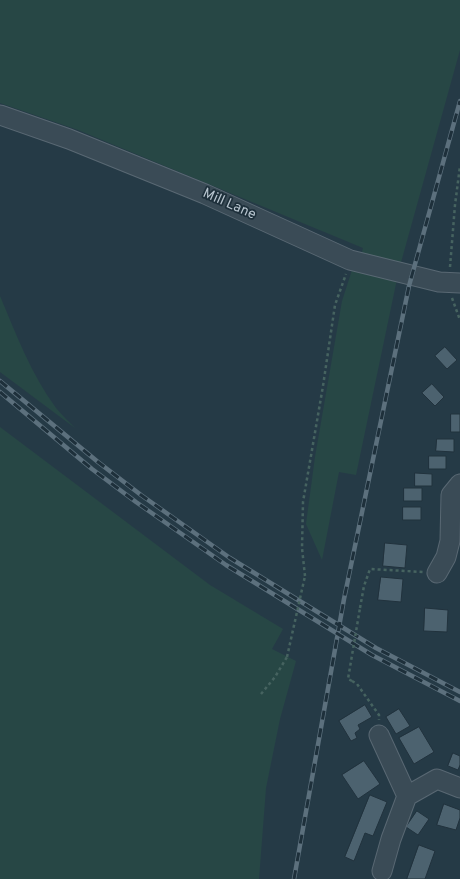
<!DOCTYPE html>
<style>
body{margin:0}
canvas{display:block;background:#253a46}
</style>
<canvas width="460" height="879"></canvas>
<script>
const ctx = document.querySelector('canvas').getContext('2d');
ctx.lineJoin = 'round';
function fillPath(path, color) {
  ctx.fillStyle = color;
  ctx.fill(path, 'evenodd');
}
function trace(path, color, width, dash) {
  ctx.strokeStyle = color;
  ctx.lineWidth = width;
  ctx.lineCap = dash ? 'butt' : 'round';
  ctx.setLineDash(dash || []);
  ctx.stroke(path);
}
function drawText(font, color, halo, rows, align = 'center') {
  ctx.font = font + ' Overpass,sans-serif';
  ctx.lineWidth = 3.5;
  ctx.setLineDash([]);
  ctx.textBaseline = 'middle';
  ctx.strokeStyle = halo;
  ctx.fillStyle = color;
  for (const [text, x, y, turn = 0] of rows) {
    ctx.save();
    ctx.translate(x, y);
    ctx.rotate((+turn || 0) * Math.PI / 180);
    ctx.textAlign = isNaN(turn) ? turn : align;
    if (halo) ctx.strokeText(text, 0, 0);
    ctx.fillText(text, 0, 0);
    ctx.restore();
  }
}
fillPath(new Path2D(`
 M 0,0 L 460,0 L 460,50 L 400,266 L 361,256 L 363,248 L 78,130 L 0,103 Z
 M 353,267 L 397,279 L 356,475 L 339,472 L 322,560 L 306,524 L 315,457 L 342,301 Z
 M 0,296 C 16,334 31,374 56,408 C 62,415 69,422 75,428 L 0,372 Z
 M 0,427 L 210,585 L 283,629 L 272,649 L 296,661 L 280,719 L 266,788 L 259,879 L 0,879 Z`), '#274745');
const building = new Path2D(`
 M 445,347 L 457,360 L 447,369 L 435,356 Z
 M 432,384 L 444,397 L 435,406 L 422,393 Z
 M 451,414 L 460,414 L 460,432 L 451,432 Z
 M 437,439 L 454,439 L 454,452 L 436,451 Z
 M 429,456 L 446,456 L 446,469 L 429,469 Z
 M 415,473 L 432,474 L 432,486 L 415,486 Z
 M 404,488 L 422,488 L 422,501 L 404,501 Z
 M 403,507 L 421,507 L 421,520 L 403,520 Z
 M 385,543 L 407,545 L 405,568 L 383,566 Z
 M 381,577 L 403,579 L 401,602 L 378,600 Z
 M 425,608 L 448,610 L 447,632 L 424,631 Z
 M 365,705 L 372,717 L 358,725 L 360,729 L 355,733 L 357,738 L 351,741 L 339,721 Z
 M 399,709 L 410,726 L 396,734 L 386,717 Z
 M 419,727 L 434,752 L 414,764 L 399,738 Z
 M 453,753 L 460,756 L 460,765 L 458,770 L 448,766 Z
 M 364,761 L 380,784 L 358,799 L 342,775 Z
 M 370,795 L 387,802 L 373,836 L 365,833 L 354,861 L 345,857 Z
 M 444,804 L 460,810 L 460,818 L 456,830 L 437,825 Z
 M 417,811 L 429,819 L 418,835 L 406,827 Z
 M 419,845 L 435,851 L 425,879 L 407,879 Z`);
fillPath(building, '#4c626f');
trace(building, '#21323d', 1);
const minor = new Path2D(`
 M 0,115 L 69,139 L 205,194 L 350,260 L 439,282 L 460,283
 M 437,573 L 446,557 L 450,541 L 451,495 L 460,484
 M 379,735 L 407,796 L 437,779 L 460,788
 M 382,871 L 391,839 L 407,796`);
trace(minor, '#596873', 21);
trace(new Path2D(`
 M 450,267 L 455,205 L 460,166
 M 452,298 L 460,320
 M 305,576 L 302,548 L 303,502 L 323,386 L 335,305 L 346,274
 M 360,608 L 364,586 L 370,569 L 423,572
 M 352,681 L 357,684 L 379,715 L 379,720
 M 261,694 L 275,677 L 287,657`), '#466360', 2.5, [3, 3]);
trace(minor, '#3a4b56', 19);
const rail = new Path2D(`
 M 0,381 L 98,462 L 141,495 L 230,558 L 376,648 L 460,692
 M 0,392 L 92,469 L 136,502 L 226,565 L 372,655 L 460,701
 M 294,879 L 344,599 L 409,286 L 460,101`);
trace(rail, '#5c707d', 4.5);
trace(rail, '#1e303b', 3, [9]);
trace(new Path2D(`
 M 287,657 L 305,576
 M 352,681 L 348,679 L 360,608`), '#466360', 2.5, [3, 3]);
drawText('14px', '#b8c5cf', '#1e303b', [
 ["Mill Lane",229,205,24]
]);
</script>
